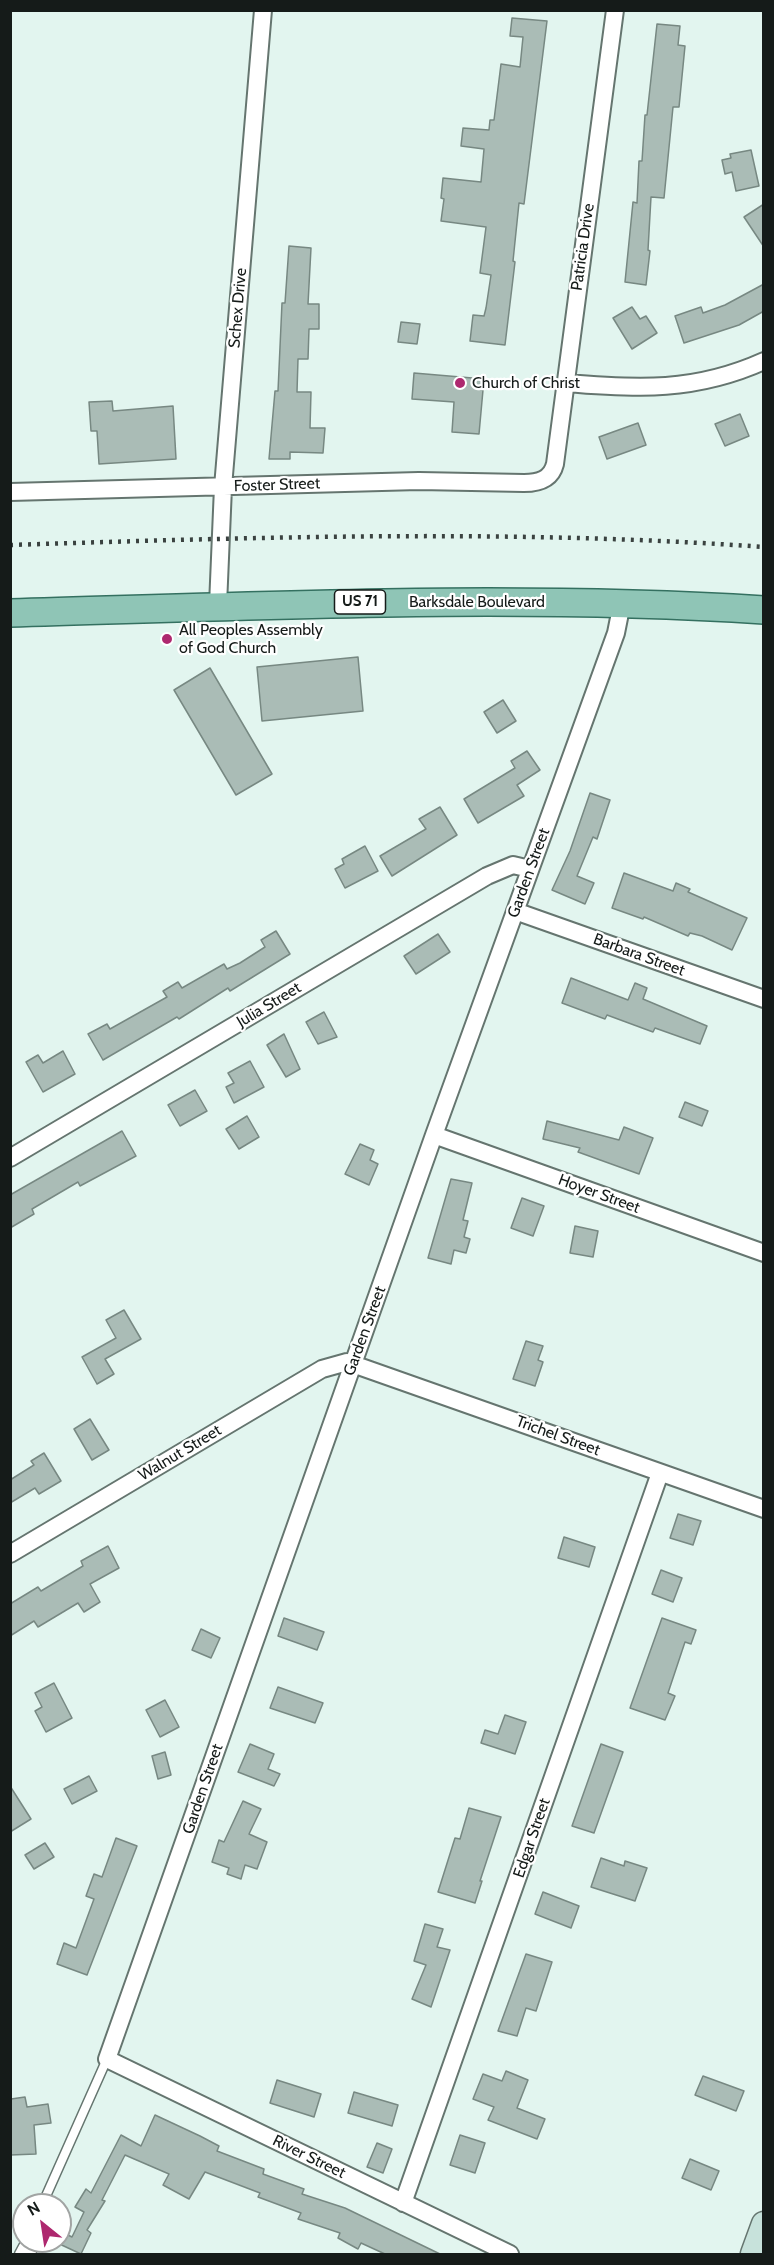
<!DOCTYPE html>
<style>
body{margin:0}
#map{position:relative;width:774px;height:2265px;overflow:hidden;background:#e2f5ef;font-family:Cabin,sans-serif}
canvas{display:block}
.frame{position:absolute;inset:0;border:12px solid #151b19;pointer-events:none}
.north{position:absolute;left:12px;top:2193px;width:60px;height:60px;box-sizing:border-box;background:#fff;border:2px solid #a1a4a3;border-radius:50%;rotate:330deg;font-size:16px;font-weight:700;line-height:24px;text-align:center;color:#151b19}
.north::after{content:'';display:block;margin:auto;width:21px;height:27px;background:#ae286f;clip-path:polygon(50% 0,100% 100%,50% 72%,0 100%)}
</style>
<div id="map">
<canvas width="774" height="2265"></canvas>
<div class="frame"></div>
<div class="north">N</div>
</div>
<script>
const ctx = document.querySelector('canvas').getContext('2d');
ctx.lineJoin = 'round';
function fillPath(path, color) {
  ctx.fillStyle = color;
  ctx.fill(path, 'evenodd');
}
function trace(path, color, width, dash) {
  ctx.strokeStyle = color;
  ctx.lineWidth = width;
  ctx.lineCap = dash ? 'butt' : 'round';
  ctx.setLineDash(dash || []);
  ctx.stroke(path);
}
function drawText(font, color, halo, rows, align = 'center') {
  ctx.font = font + ' Cabin,sans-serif';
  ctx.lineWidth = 4.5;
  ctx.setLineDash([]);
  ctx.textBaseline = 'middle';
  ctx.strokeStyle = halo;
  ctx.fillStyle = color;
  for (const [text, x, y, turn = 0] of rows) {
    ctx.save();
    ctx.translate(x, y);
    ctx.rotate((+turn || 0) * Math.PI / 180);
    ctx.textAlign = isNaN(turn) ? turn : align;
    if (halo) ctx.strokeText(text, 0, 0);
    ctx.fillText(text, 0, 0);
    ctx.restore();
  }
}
const building = new Path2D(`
 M 512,18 L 547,21 L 524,204 L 519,203 L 513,261 L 515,262 L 505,345 L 470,341 L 473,315 L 484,316 L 486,308 L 491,275 L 480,273 L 486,227 L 441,221 L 444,199 L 441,198 L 443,178 L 481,182 L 484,149 L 461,146 L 463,128 L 489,130 L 490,120 L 494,120 L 501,64 L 520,67 L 523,37 L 510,36 Z
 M 657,24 L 680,26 L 678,45 L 685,46 L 679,107 L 673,107 L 664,198 L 651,197 L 648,250 L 650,251 L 646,285 L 625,282 L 633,202 L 637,203 L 639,161 L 642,161 L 645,115 L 647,115 Z
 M 751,150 L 759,186 L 736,191 L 732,172 L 725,174 L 722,160 L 731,158 L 730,154 Z
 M 764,204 L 764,247 L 744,217 Z
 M 289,246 L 311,248 L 308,304 L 319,304 L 319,329 L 309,329 L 308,359 L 298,359 L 297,392 L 311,392 L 310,428 L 325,428 L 323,453 L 290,452 L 290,459 L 269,459 L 275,391 L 278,391 L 282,303 L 285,303 Z
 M 764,284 L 764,311 L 739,325 L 684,343 L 675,316 L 701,307 L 703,313 L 725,305 Z
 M 632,307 L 640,319 L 646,316 L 657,333 L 632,349 L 613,318 Z
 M 401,322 L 420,324 L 417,344 L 398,342 Z
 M 414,373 L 484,379 L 479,434 L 452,432 L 454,402 L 412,399 Z
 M 112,401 L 113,411 L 173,406 L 176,459 L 99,464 L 97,431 L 91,431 L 89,402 Z
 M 740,414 L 749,436 L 725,446 L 715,424 Z
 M 638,423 L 646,445 L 607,459 L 599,437 Z
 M 358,657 L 363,711 L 262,721 L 257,667 Z
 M 210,668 L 272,774 L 236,795 L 174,690 Z
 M 503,700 L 516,721 L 497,733 L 484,712 Z
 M 527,751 L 540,770 L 517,785 L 524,796 L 478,823 L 464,799 L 515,768 L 511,761 Z
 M 590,793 L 610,800 L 597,839 L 593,837 L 577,876 L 594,883 L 585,904 L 552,890 L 570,851 Z
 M 440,807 L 457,835 L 392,876 L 380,856 L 426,829 L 419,819 Z
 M 365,846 L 378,871 L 345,888 L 335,869 L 344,864 L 342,859 Z
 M 624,873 L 673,891 L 676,883 L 690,889 L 688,892 L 747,918 L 732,950 L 702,936 L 690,933 L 688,936 L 644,917 L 643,919 L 612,908 Z
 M 276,931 L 290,954 L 230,991 L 228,988 L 179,1019 L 177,1017 L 103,1060 L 88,1034 L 107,1024 L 110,1029 L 167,997 L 163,991 L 178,982 L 182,988 L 224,964 L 227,969 L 240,963 L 265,947 L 261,940 Z
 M 438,934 L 450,952 L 416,974 L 404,956 Z
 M 571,978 L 628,1000 L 635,983 L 647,988 L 643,999 L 707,1026 L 700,1044 L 655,1028 L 653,1032 L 607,1015 L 605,1019 L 562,1003 Z
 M 324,1012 L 337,1037 L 318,1044 L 306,1022 Z
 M 284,1034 L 300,1069 L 286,1077 L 267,1045 Z
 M 63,1051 L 75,1074 L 43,1092 L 26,1062 L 38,1055 L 43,1063 Z
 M 250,1061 L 264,1087 L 234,1103 L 226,1087 L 234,1083 L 228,1073 Z
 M 195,1090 L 207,1111 L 180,1126 L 168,1105 Z
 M 685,1102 L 708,1111 L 702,1126 L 679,1117 Z
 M 247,1116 L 259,1137 L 239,1149 L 226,1129 Z
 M 547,1121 L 619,1140 L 624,1127 L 653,1138 L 639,1174 L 578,1152 L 580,1148 L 543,1139 Z
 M 122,1131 L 136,1156 L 80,1186 L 78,1182 L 32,1209 L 34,1214 L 10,1228 L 10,1195 Z
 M 360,1144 L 374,1150 L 370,1160 L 378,1164 L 369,1185 L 345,1174 Z
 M 451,1179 L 472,1183 L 463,1220 L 468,1221 L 464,1237 L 470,1239 L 466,1253 L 454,1250 L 451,1264 L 428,1258 Z
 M 522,1198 L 544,1206 L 533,1236 L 511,1228 Z
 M 575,1226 L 598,1231 L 593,1257 L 570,1253 Z
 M 124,1310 L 141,1339 L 105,1359 L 114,1374 L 97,1384 L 82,1357 L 116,1338 L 106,1320 Z
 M 526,1341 L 543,1346 L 538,1360 L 543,1362 L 535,1386 L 513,1379 Z
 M 90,1419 L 109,1450 L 92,1460 L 74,1429 Z
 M 44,1453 L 61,1481 L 39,1494 L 35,1488 L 10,1503 L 10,1480 L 34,1465 L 31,1461 Z
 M 678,1514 L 701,1521 L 693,1545 L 670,1538 Z
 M 564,1537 L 595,1547 L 589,1567 L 558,1558 Z
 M 108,1546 L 119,1568 L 90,1584 L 100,1602 L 84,1612 L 78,1603 L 38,1627 L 34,1621 L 10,1636 L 10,1604 L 38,1587 L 41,1591 L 83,1566 L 81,1561 Z
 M 661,1570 L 682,1578 L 673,1602 L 652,1594 Z
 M 284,1618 L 324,1632 L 317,1650 L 278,1636 Z
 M 662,1618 L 696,1630 L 691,1644 L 685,1642 L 668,1693 L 675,1696 L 665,1720 L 630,1708 Z
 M 201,1629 L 220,1638 L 211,1658 L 192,1650 Z
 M 54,1683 L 72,1718 L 46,1732 L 35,1711 L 42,1707 L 35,1693 Z
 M 278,1687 L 323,1703 L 315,1723 L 270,1708 Z
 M 165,1700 L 179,1727 L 160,1737 L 146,1710 Z
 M 505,1715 L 526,1722 L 515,1754 L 481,1743 L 485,1730 L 498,1734 Z
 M 250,1744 L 274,1754 L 268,1769 L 280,1774 L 274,1786 L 238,1772 Z
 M 601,1744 L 623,1752 L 594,1833 L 572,1826 Z
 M 165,1752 L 171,1775 L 158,1779 L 152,1756 Z
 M 89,1776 L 97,1791 L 72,1804 L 64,1789 Z
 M 10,1786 L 31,1819 L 10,1832 Z
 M 243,1801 L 261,1809 L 249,1834 L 267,1842 L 257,1869 L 245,1865 L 241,1879 L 227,1874 L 229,1868 L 212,1862 L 219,1840 L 224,1842 Z
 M 469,1808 L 501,1817 L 480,1881 L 482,1881 L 475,1903 L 438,1892 L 455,1838 L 460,1839 Z
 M 116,1838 L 137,1846 L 87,1975 L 57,1964 L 64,1943 L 76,1948 L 94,1899 L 86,1896 L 94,1874 L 102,1877 Z
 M 45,1843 L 54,1857 L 34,1869 L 25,1855 Z
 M 601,1858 L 624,1866 L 625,1861 L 647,1868 L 635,1901 L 591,1887 Z
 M 543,1892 L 579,1906 L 571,1928 L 535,1914 Z
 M 425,1924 L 443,1929 L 437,1947 L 450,1950 L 431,2007 L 412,1999 L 426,1965 L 414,1961 Z
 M 526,1954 L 552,1962 L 536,2011 L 526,2008 L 517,2036 L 498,2031 Z
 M 506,2071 L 528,2080 L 517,2108 L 545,2119 L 537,2139 L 488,2120 L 494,2107 L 473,2099 L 483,2074 L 502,2081 Z
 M 703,2076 L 744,2091 L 736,2111 L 695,2095 Z
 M 277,2080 L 321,2094 L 314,2117 L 270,2103 Z
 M 354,2092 L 398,2105 L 392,2126 L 348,2113 Z
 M 25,2097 L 27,2107 L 48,2104 L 51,2123 L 34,2125 L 36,2154 L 10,2155 L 11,2099 Z
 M 155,2115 L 200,2136 L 219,2146 L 217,2151 L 264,2169 L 263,2174 L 304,2189 L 302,2194 L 345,2208 L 440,2254 L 385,2254 L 361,2243 L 358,2249 L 338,2238 L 340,2233 L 298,2219 L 301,2213 L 258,2197 L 260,2193 L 205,2172 L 189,2199 L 163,2185 L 169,2174 L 125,2155 L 102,2200 L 105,2201 L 87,2230 L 91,2233 L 81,2254 L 53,2241 L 60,2241 L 60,2231 L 72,2237 L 84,2212 L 75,2207 L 86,2189 L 91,2193 L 121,2135 L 141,2146 Z
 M 460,2135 L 485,2143 L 475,2173 L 450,2165 Z
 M 377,2143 L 392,2149 L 383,2173 L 367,2167 Z
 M 690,2159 L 719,2171 L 711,2190 L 682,2178 Z`);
fillPath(building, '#aabcb6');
trace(building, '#778882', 1.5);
const lane = new Path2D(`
 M 42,2205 L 107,2059
 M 22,2249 L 32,2254
 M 19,2254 L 26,2241`);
const street = new Path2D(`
 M 565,383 C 638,389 695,392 764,361
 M 10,492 L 419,481 L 524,483 C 538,483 551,480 555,464 L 615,10
 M 218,605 L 223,487 L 263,10
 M 515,911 L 764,999
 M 434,1135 L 764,1253
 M 10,1158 L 487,876 L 513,865 L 530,869
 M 10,1554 L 322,1369 L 347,1362 L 764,1509
 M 403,2203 L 660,1473
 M 510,2254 L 107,2059 L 434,1135 L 616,633 L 622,603`);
const secondary = new Path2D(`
 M 753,2254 L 764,2224`);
const primary = new Path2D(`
 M 10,613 C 262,606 512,594 764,610`);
trace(lane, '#65756f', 11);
trace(street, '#65756f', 20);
trace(secondary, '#65756f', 27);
trace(primary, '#347060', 30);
trace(lane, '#fff', 8);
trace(street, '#fff', 16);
trace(secondary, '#c7e2db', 24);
trace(primary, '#8fc5b6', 27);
trace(new Path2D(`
 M 10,545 C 262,537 512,529 764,547`), '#3a4240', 4.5, [3, 6]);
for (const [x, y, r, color] of [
 [460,383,6,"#ae286f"],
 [167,639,6,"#ae286f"]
]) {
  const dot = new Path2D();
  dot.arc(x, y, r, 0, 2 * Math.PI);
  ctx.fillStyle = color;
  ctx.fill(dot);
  trace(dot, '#fff', 2);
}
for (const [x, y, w] of [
 [360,602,51]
]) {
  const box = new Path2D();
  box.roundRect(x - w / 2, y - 12, w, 24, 4.5);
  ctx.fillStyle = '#fff';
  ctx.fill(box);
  trace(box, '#151b19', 1.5);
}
drawText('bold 15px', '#151b19', null, [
 ["US 71",360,602]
]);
drawText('16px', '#151b19', '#fff', [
 ["Patricia Drive",583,247,-82],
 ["Schex Drive",238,308,-85],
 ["Foster Street",277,485,-2],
 ["Barksdale Boulevard",477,602],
 ["Garden Street",529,873,-70],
 ["Barbara Street",639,955,20],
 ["Julia Street",269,1005,-31],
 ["Hoyer Street",599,1194,20],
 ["Garden Street",365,1331,-70],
 ["Trichel Street",558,1436,20],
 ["Walnut Street",180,1453,-31],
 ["Garden Street",203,1789,-71],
 ["Edgar Street",532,1838,-71],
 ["River Street",309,2157,26]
]);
drawText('16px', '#151b19', '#fff', [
 ["Church of Christ",472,383],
 ["All Peoples Assembly",179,630],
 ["of God Church",179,648]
], 'left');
</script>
